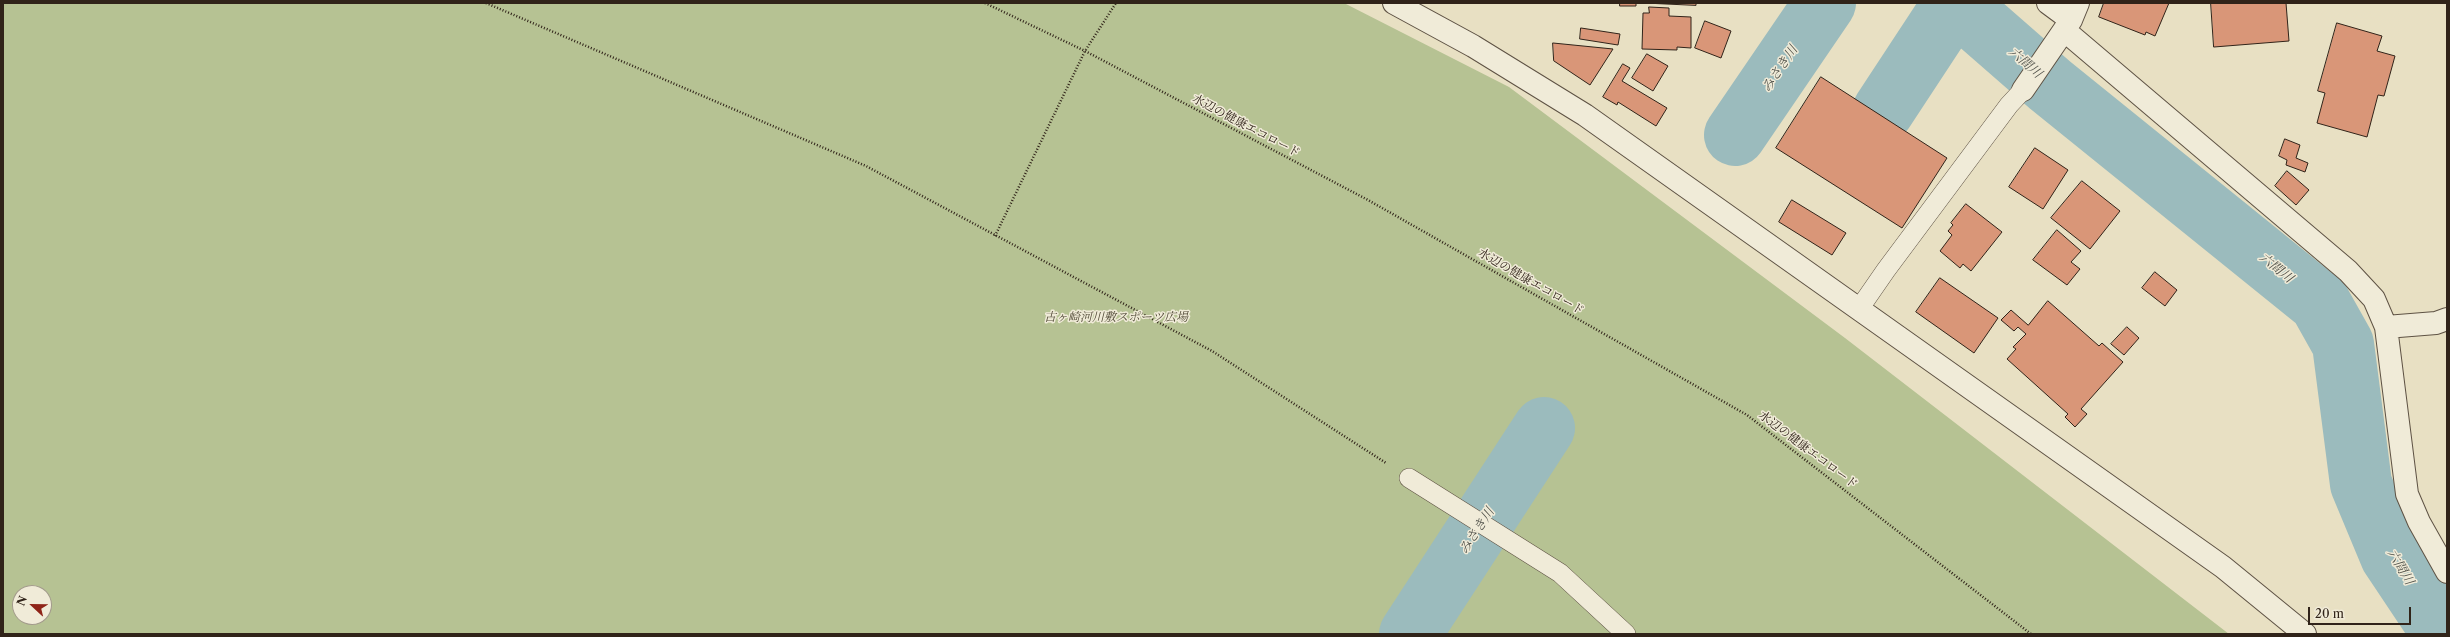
<!DOCTYPE html>
<meta charset="utf-8">
<style>
body{margin:0}
#map{position:relative;width:2450px;height:637px;overflow:hidden;background:#e8e0c3;font-family:"Libre Caslon Text",serif}
canvas{display:block}
.frame{position:absolute;inset:0;border:4px solid #302319;pointer-events:none}
.north{position:absolute;left:12px;top:585px;width:40px;height:40px;box-sizing:border-box;background:#f0ebd8;border:1px solid #a39b8c;border-radius:50%;rotate:292deg;font-size:11px;font-weight:700;line-height:16px;text-align:center;color:#302319}
.north::after{content:'';display:block;margin:auto;width:14px;height:18px;background:#8f2418;clip-path:polygon(50% 0,100% 100%,50% 72%,0 100%)}
.scale{position:absolute;left:2308px;top:607px;width:103px;height:18px;box-sizing:border-box;border:2px solid #302319;border-top:0;padding-left:5px;font-size:12px;line-height:14px;white-space:nowrap;color:#302319;-webkit-text-stroke:3px #f0ebd8;paint-order:stroke}
</style>
<div id="map">
<canvas width="2450" height="637"></canvas>
<div class="frame"></div>
<div class="north">N</div>
<div class="scale">20 m</div>
</div>
<script>
const ctx = document.querySelector('canvas').getContext('2d');
ctx.lineJoin = 'round';
function fillPath(path, color) {
  ctx.fillStyle = color;
  ctx.fill(path, 'evenodd');
}
function trace(path, color, width, dash) {
  ctx.strokeStyle = color;
  ctx.lineWidth = width;
  ctx.lineCap = dash ? 'butt' : 'round';
  ctx.setLineDash(dash || []);
  ctx.stroke(path);
}
function drawText(font, color, halo, rows, align = 'center') {
  ctx.font = font + ' "Libre Caslon Text","Noto Serif JP",serif';
  ctx.lineWidth = 3;
  ctx.setLineDash([]);
  ctx.textBaseline = 'middle';
  ctx.strokeStyle = halo;
  ctx.fillStyle = color;
  for (const [text, x, y, turn = 0] of rows) {
    ctx.save();
    ctx.translate(x, y);
    ctx.rotate((+turn || 0) * Math.PI / 180);
    ctx.textAlign = isNaN(turn) ? turn : align;
    if (halo) ctx.strokeText(text, 0, 0);
    ctx.fillText(text, 0, 0);
    ctx.restore();
  }
}
fillPath(new Path2D(`
 M 3,3 L 1344,3 L 1509,87 L 1845,338 L 2229,634 L 3,634 ZM 20,593 L 44,593 L 44,617 L 20,617 Z`), '#b6c293');
trace(new Path2D(`
 M 1956,3 L 2050,85 L 2320,303 L 2343,344 L 2361,484 L 2391,556 L 2443,634
 M 1883,111 L 1954,3
 M 1735,135 L 1825,3
 M 1410,634 L 1544,428`), '#9bbbbd', 62);
const building = new Path2D(`
 M 1620,3 L 1636,3 L 1636,6 L 1620,6 Z
 M 1645,3 L 1696,3 L 1696,5 Z
 M 2104,3 L 2169,3 L 2155,36 L 2146,32 L 2145,35 L 2099,17 Z
 M 2211,3 L 2286,3 L 2289,41 L 2214,47 Z
 M 1649,7 L 1669,8 L 1669,16 L 1691,17 L 1691,48 L 1677,47 L 1677,50 L 1642,49 L 1643,13 L 1649,13 Z
 M 1705,21 L 1731,31 L 1721,58 L 1695,48 Z
 M 2337,23 L 2382,36 L 2377,51 L 2395,56 L 2384,96 L 2378,95 L 2367,137 L 2317,123 L 2325,93 L 2318,91 Z
 M 1581,28 L 1620,34 L 1618,45 L 1580,39 Z
 M 1553,43 L 1613,49 L 1590,85 L 1554,61 Z
 M 1647,54 L 1668,66 L 1653,91 L 1632,78 Z
 M 1623,64 L 1630,68 L 1622,81 L 1667,108 L 1656,126 L 1618,102 L 1617,105 L 1603,97 Z
 M 1821,77 L 1947,158 L 1902,228 L 1776,148 Z
 M 2285,139 L 2300,145 L 2296,158 L 2308,163 L 2305,172 L 2286,165 L 2287,160 L 2279,156 Z
 M 2035,148 L 2068,170 L 2043,209 L 2009,187 Z
 M 2287,171 L 2309,190 L 2296,205 L 2275,186 Z
 M 2082,181 L 2120,211 L 2090,249 L 2051,218 Z
 M 1792,200 L 1846,233 L 1832,255 L 1779,222 Z
 M 1966,204 L 2002,232 L 1971,271 L 1963,264 L 1960,268 L 1940,251 L 1952,235 L 1948,231 L 1953,225 L 1951,223 Z
 M 2057,230 L 2081,251 L 2071,262 L 2080,269 L 2067,285 L 2033,260 Z
 M 2155,272 L 2177,290 L 2165,306 L 2142,288 Z
 M 1940,278 L 1998,318 L 1974,353 L 1916,312 Z
 M 2048,301 L 2099,346 L 2102,343 L 2123,362 L 2081,409 L 2087,414 L 2075,427 L 2065,417 L 2068,414 L 2007,359 L 2016,349 L 2013,347 L 2026,334 L 2018,327 L 2014,331 L 2001,320 L 2011,310 L 2028,325 Z
 M 2127,327 L 2139,338 L 2124,355 L 2111,344 Z`);
fillPath(building, '#d99678');
trace(building, '#302319', 1);
const lane = new Path2D(`
 M 1859,309 L 1886,270 L 2009,105 L 2023,90
 M 1409,478 L 1560,573 L 1626,634`);
const street = new Path2D(`
 M 1394,3 L 1473,46 L 1585,115 L 2223,567 L 2305,634
 M 2048,3 L 2071,20
 M 2064,30 L 2348,271 L 2374,299 L 2386,327 L 2407,494 L 2419,522 L 2447,572
 M 2023,90 L 2071,20 L 2078,3
 M 2386,327 L 2436,323 L 2447,319`);
trace(lane, '#5e5244', 20);
trace(street, '#5e5244', 24);
trace(new Path2D(`
 M 486,3 L 866,166 L 1212,351 L 1386,463
 M 985,3 L 1085,51 L 1368,200 L 1747,415 L 2031,634
 M 995,236 L 1085,51 L 1116,3`), '#302319', 2.5, [1, 2]);
trace(lane, '#f0ebd8', 19);
trace(street, '#f0ebd8', 22);
drawText('12px', '#302319', '#f0ebd8', [
 ["水辺の健康エコロード",1246,126,28],
 ["水辺の健康エコロード",1531,282,30],
 ["水辺の健康エコロード",1808,450,37]
]);
drawText('italic 12px', '#524b38', '#f0ebd8', [
 ["古ヶ崎河川敷スポーツ広場",1116,318]
]);
drawText('italic 13px', '#50514a', '#f0ebd8', [
 ["六間川",2025,63,41],
 ["みさき川",1780,69,-56],
 ["六間川",2276,268,39],
 ["みさき川",1477,531,-57],
 ["六間川",2400,567,59]
]);
</script>
